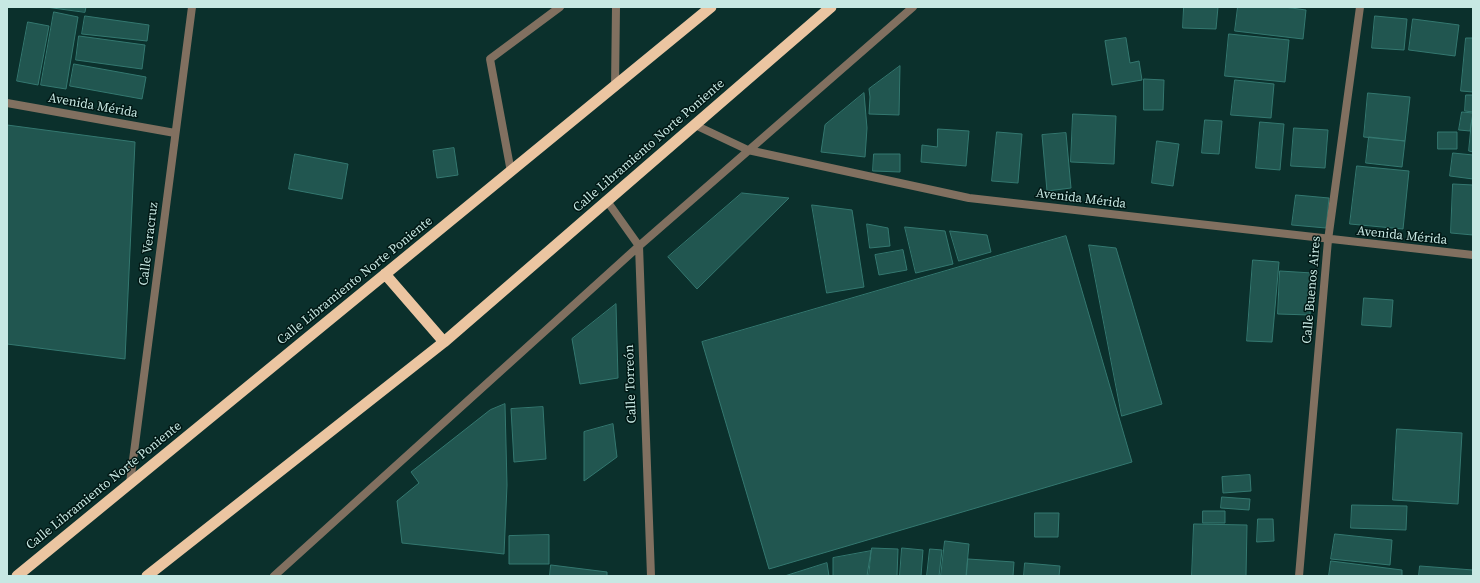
<!DOCTYPE html>
<meta charset="utf-8">
<style>
body{margin:0}
#map{position:relative;width:1480px;height:583px;overflow:hidden;background:#0b302c;font-family:"Source Serif 4",serif}
canvas{display:block}
.frame{position:absolute;inset:0;border:8px solid #c7e8e3;pointer-events:none}
</style>
<div id="map">
<canvas width="1480" height="583"></canvas>
<div class="frame"></div>
</div>
<script>
const ctx = document.querySelector('canvas').getContext('2d');
ctx.lineJoin = 'round';
function fillPath(path, color) {
  ctx.fillStyle = color;
  ctx.fill(path, 'evenodd');
}
function trace(path, color, width, dash) {
  ctx.strokeStyle = color;
  ctx.lineWidth = width;
  ctx.lineCap = dash ? 'butt' : 'round';
  ctx.setLineDash(dash || []);
  ctx.stroke(path);
}
function drawText(font, color, halo, rows, align = 'center') {
  ctx.font = font + ' "Source Serif 4",serif';
  ctx.lineWidth = 3;
  ctx.setLineDash([]);
  ctx.textBaseline = 'middle';
  ctx.strokeStyle = halo;
  ctx.fillStyle = color;
  for (const [text, x, y, turn = 0] of rows) {
    ctx.save();
    ctx.translate(x, y);
    ctx.rotate((+turn || 0) * Math.PI / 180);
    ctx.textAlign = isNaN(turn) ? turn : align;
    if (halo) ctx.strokeText(text, 0, 0);
    ctx.fillText(text, 0, 0);
    ctx.restore();
  }
}
const building = new Path2D(`
 M 46,7 L 86,7 L 85,12 Z
 M 1184,7 L 1218,7 L 1216,29 L 1183,28 Z
 M 1238,7 L 1284,7 L 1306,10 L 1303,39 L 1235,31 Z
 M 54,12 L 78,17 L 66,89 L 41,85 Z
 M 85,16 L 149,25 L 147,41 L 82,34 Z
 M 1375,16 L 1407,19 L 1404,50 L 1372,48 Z
 M 1413,19 L 1459,25 L 1455,56 L 1409,50 Z
 M 28,22 L 49,26 L 38,85 L 17,81 Z
 M 1229,34 L 1289,40 L 1285,82 L 1225,76 Z
 M 79,36 L 145,45 L 142,69 L 76,60 Z
 M 1126,38 L 1130,63 L 1139,61 L 1142,80 L 1112,85 L 1105,41 Z
 M 1466,38 L 1473,38 L 1473,92 L 1461,91 Z
 M 74,64 L 146,77 L 142,99 L 70,86 Z
 M 900,66 L 899,115 L 869,114 L 870,97 L 869,89 Z
 M 1144,79 L 1164,80 L 1163,110 L 1144,110 Z
 M 1235,80 L 1274,84 L 1271,118 L 1231,115 Z
 M 864,93 L 867,128 L 865,157 L 821,152 L 825,125 Z
 M 1368,93 L 1410,97 L 1405,141 L 1364,137 Z
 M 1466,95 L 1473,95 L 1473,112 L 1465,111 Z
 M 1462,112 L 1473,113 L 1470,131 L 1459,130 Z
 M 1073,114 L 1116,116 L 1114,164 L 1071,162 Z
 M 1205,120 L 1222,121 L 1219,154 L 1202,153 Z
 M 1472,120 L 1473,120 L 1473,152 L 1469,151 Z
 M 1260,122 L 1284,124 L 1280,170 L 1256,168 Z
 M 7,125 L 135,142 L 125,359 L 7,344 Z
 M 1294,128 L 1328,130 L 1325,168 L 1291,166 Z
 M 938,129 L 969,131 L 966,166 L 921,162 L 922,145 L 937,147 Z
 M 997,132 L 1022,134 L 1018,183 L 992,181 Z
 M 1438,132 L 1457,132 L 1457,149 L 1438,149 Z
 M 1066,133 L 1071,188 L 1047,191 L 1042,135 Z
 M 1369,137 L 1405,141 L 1402,167 L 1366,163 Z
 M 1157,141 L 1179,144 L 1173,186 L 1152,183 Z
 M 454,148 L 458,175 L 437,178 L 433,151 Z
 M 1453,153 L 1473,155 L 1473,179 L 1450,176 Z
 M 295,154 L 348,164 L 342,199 L 289,189 Z
 M 874,154 L 900,154 L 900,172 L 873,171 Z
 M 1357,166 L 1409,171 L 1403,229 L 1350,224 Z
 M 1453,184 L 1473,185 L 1473,235 L 1451,233 Z
 M 742,193 L 789,198 L 697,289 L 668,257 Z
 M 1296,195 L 1329,198 L 1326,228 L 1292,225 Z
 M 812,205 L 852,210 L 864,287 L 827,293 Z
 M 867,224 L 888,228 L 890,246 L 870,248 Z
 M 905,227 L 945,231 L 953,264 L 916,273 Z
 M 950,231 L 987,235 L 991,252 L 959,261 Z
 M 1066,236 L 1132,462 L 769,569 L 702,342 Z
 M 1089,245 L 1116,248 L 1162,404 L 1122,416 Z
 M 903,250 L 907,270 L 879,275 L 875,255 Z
 M 1253,260 L 1279,262 L 1272,342 L 1247,341 Z
 M 1280,271 L 1312,273 L 1310,315 L 1278,314 Z
 M 1364,298 L 1393,300 L 1391,327 L 1362,325 Z
 M 616,304 L 618,378 L 580,384 L 572,339 Z
 M 505,404 L 507,485 L 504,554 L 402,543 L 397,501 L 419,483 L 411,472 L 490,410 Z
 M 543,407 L 546,459 L 514,462 L 511,409 Z
 M 613,424 L 617,457 L 584,481 L 584,432 Z
 M 1397,429 L 1462,433 L 1458,504 L 1393,500 Z
 M 1250,475 L 1251,491 L 1223,493 L 1222,477 Z
 M 1222,497 L 1250,499 L 1249,510 L 1221,508 Z
 M 1352,505 L 1407,506 L 1406,530 L 1351,528 Z
 M 1203,511 L 1225,511 L 1225,523 L 1203,523 Z
 M 1035,513 L 1059,513 L 1058,537 L 1035,537 Z
 M 1258,519 L 1273,519 L 1274,541 L 1257,542 Z
 M 1194,524 L 1247,525 L 1246,576 L 1192,576 Z
 M 1335,534 L 1392,540 L 1390,565 L 1331,559 Z
 M 549,535 L 549,564 L 509,564 L 509,536 Z
 M 945,541 L 969,544 L 966,576 L 941,576 Z
 M 872,548 L 898,549 L 897,576 L 869,576 Z
 M 902,548 L 923,550 L 921,576 L 900,576 Z
 M 930,549 L 942,550 L 939,576 L 927,576 Z
 M 871,551 L 867,576 L 833,576 L 833,558 Z
 M 968,559 L 1014,562 L 1013,576 L 967,576 Z
 M 1331,561 L 1402,570 L 1402,576 L 1329,576 Z
 M 827,563 L 829,576 L 785,576 Z
 M 1025,563 L 1060,566 L 1059,576 L 1024,576 Z
 M 551,565 L 607,572 L 607,576 L 550,576 Z
 M 1420,566 L 1473,570 L 1473,576 L 1419,576 Z`);
fillPath(building, '#215650');
trace(building, '#347870', 1);
trace(new Path2D(`
 M 511,172 L 490,59 L 560,7`), '#817060', 8);
trace(new Path2D(`
 M 615,87 L 616,7
 M 7,103 L 175,133
 M 695,125 L 748,150 L 969,198 L 1473,255
 M 607,201 L 639,246 L 651,576
 M 130,483 L 192,7
 M 274,576 L 639,246 L 913,7
 M 1299,576 L 1328,240 L 1360,7`), '#817060', 8);
trace(new Path2D(`
 M 385,274 L 444,342
 M 17,576 L 711,7
 M 147,576 L 444,342 L 831,7`), '#ebc5a1', 11);
drawText('13px', '#c7e8e3', '#001714', [
 ["Avenida Mérida",93,106,10],
 ["Calle Libramiento Norte Poniente",649,146,-41],
 ["Avenida Mérida",1081,199,7],
 ["Avenida Mérida",1402,236,6],
 ["Calle Veracruz",149,244,-83],
 ["Calle Libramiento Norte Poniente",355,281,-39],
 ["Calle Buenos Aires",1312,290,-85],
 ["Calle Torreón",631,384,-92],
 ["Calle Libramiento Norte Poniente",104,486,-39]
]);
</script>
